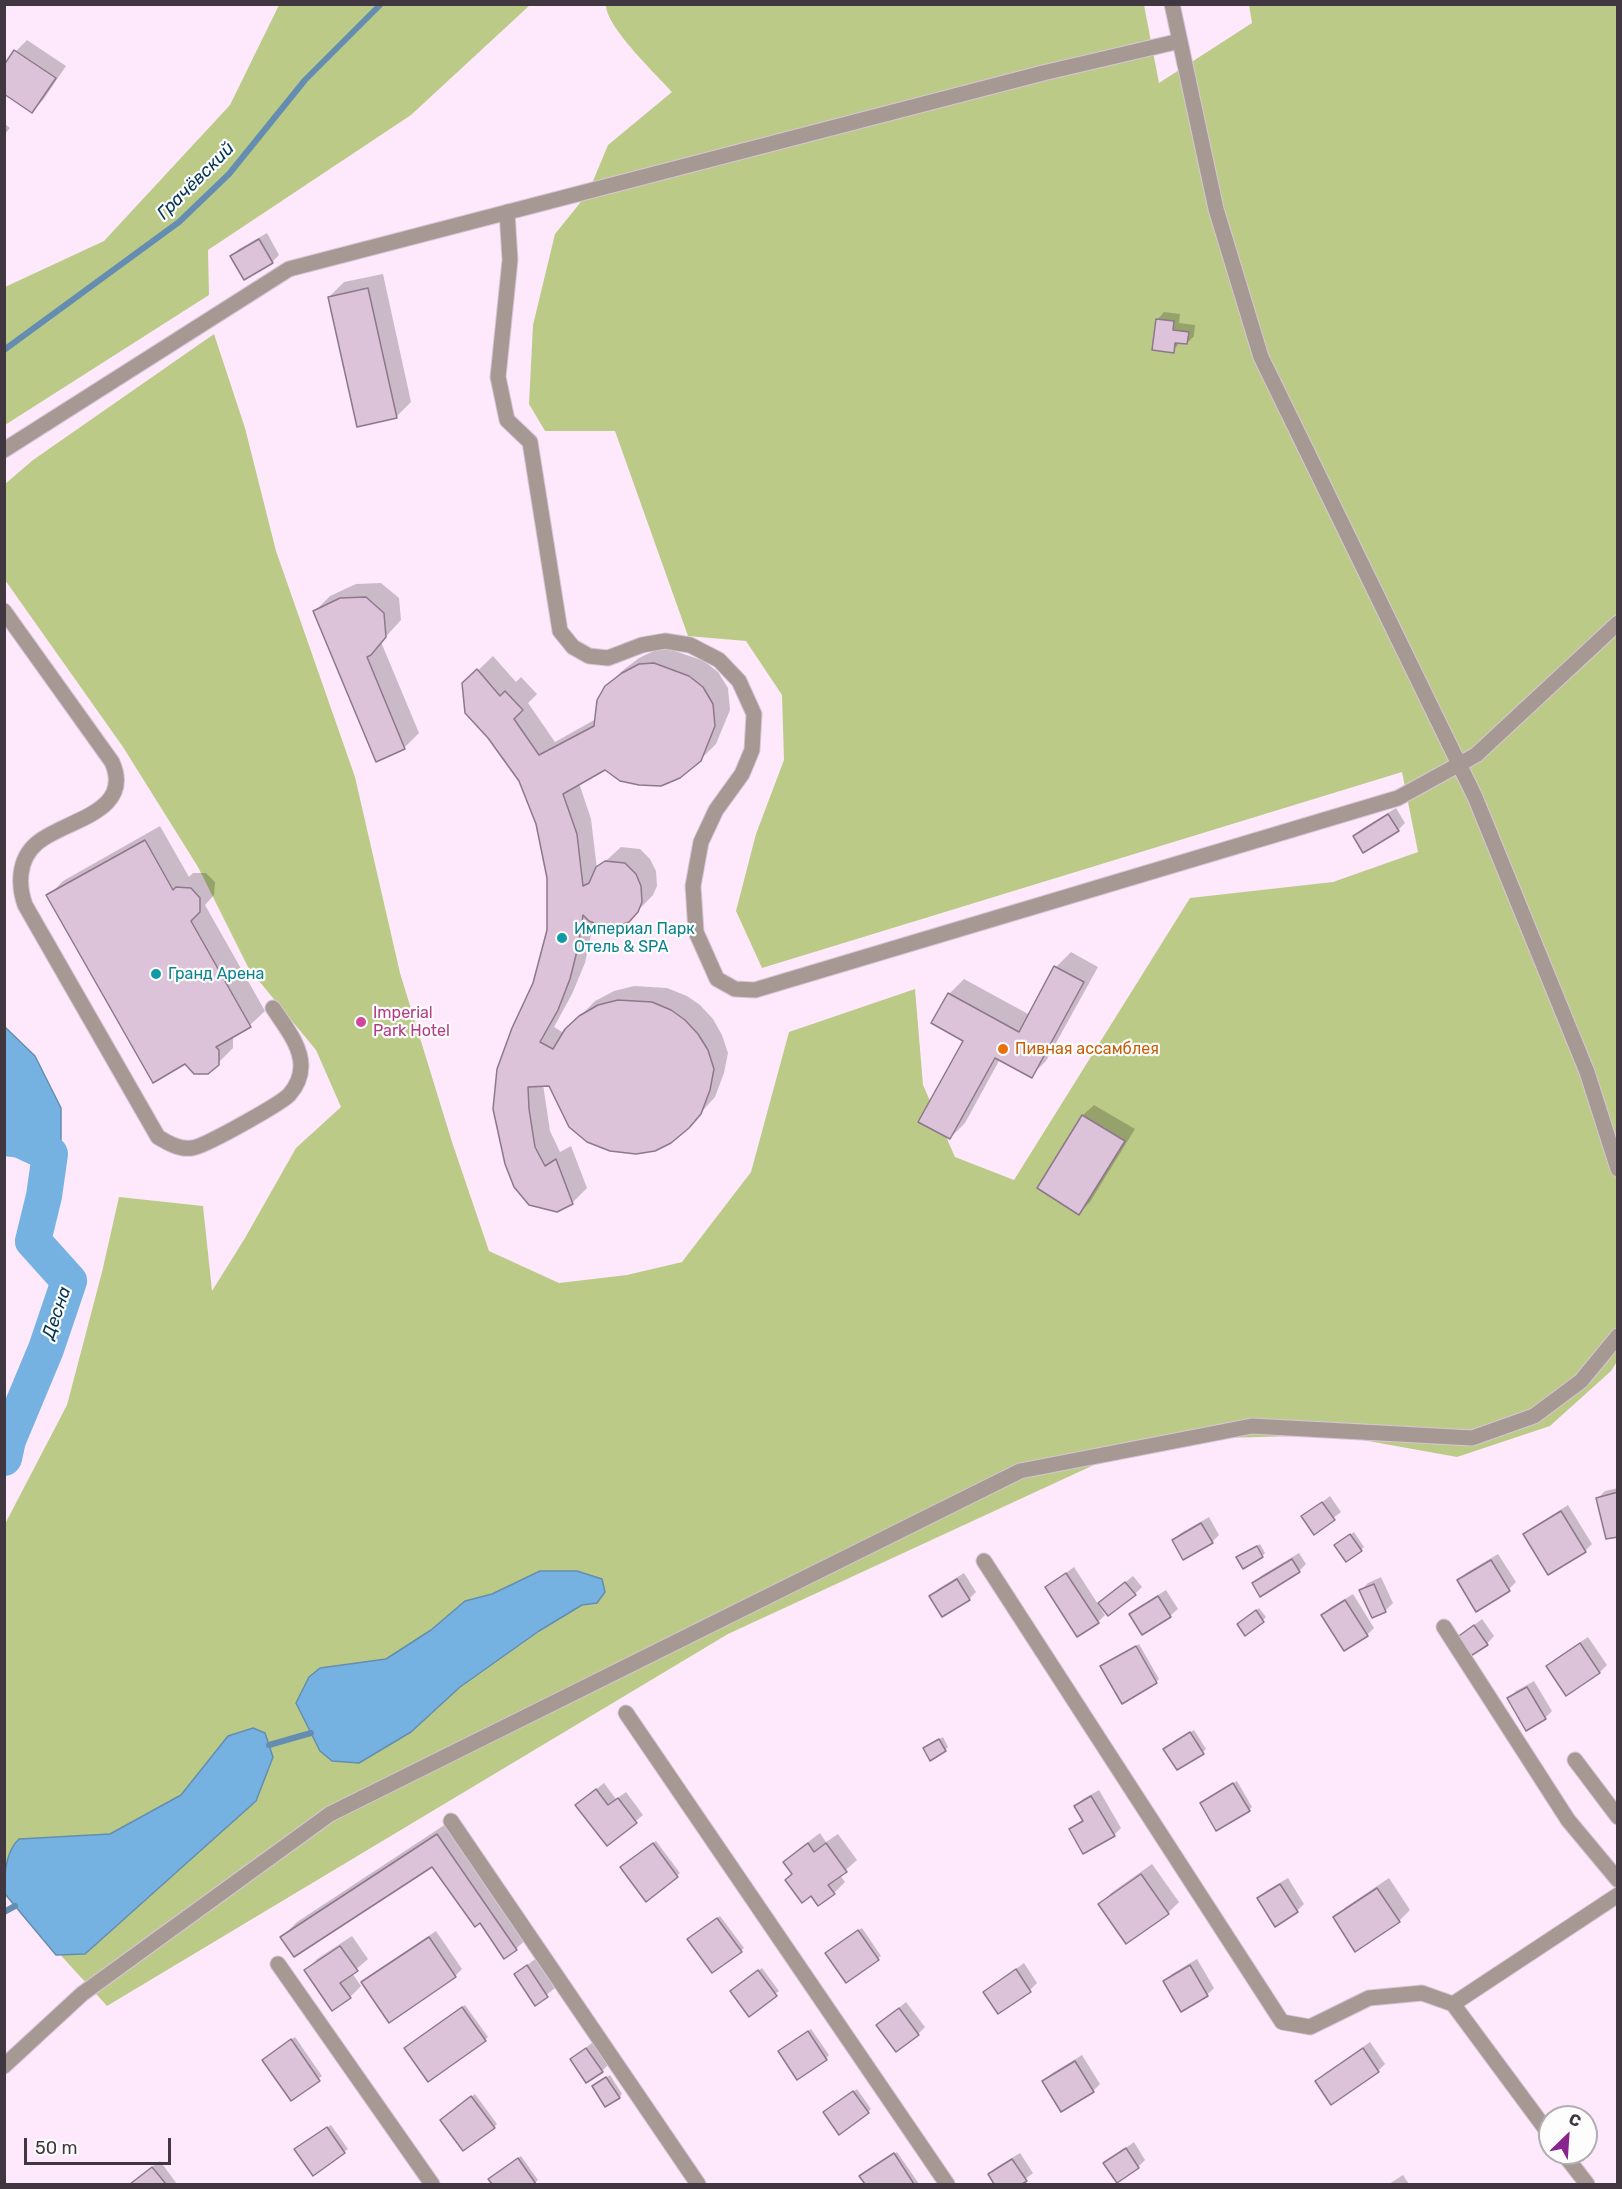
<!DOCTYPE html>
<meta charset="utf-8">
<style>
body{margin:0}
#map{position:relative;width:1622px;height:2189px;overflow:hidden;background:#fde9fb;font-family:Rubik,sans-serif}
canvas{display:block}
.frame{position:absolute;inset:0;border:6px solid #413740;pointer-events:none}
.north{position:absolute;left:1538px;top:2105px;width:60px;height:60px;box-sizing:border-box;background:#fdfdfd;border:2px solid #b2aeb1;border-radius:50%;rotate:25deg;font-size:16px;font-weight:700;line-height:24px;text-align:center;color:#413740}
.north::after{content:'';display:block;margin:auto;width:21px;height:27px;background:#87248d;clip-path:polygon(50% 0,100% 100%,50% 72%,0 100%)}
.scale{position:absolute;left:24px;top:2138px;width:147px;height:27px;box-sizing:border-box;border:3px solid #413740;border-top:0;padding-left:8px;font-size:18px;line-height:21px;white-space:nowrap;color:#413740;-webkit-text-stroke:4px #fdfdfd;paint-order:stroke}
</style>
<div id="map">
<canvas width="1622" height="2189"></canvas>
<div class="frame"></div>
<div class="north">С</div>
<div class="scale">50 m</div>
</div>
<script>
const ctx = document.querySelector('canvas').getContext('2d');
ctx.lineJoin = 'round';
function fillPath(path, color) {
  ctx.fillStyle = color;
  ctx.fill(path, 'evenodd');
}
function trace(path, color, width, dash) {
  ctx.strokeStyle = color;
  ctx.lineWidth = width;
  ctx.lineCap = dash ? 'butt' : 'round';
  ctx.setLineDash(dash || []);
  ctx.stroke(path);
}
function drawText(font, color, halo, rows, align = 'center') {
  ctx.font = font + ' Rubik,sans-serif';
  ctx.lineWidth = 4.5;
  ctx.setLineDash([]);
  ctx.textBaseline = 'middle';
  ctx.strokeStyle = halo;
  ctx.fillStyle = color;
  for (const [text, x, y, turn = 0] of rows) {
    ctx.save();
    ctx.translate(x, y);
    ctx.rotate((+turn || 0) * Math.PI / 180);
    ctx.textAlign = isNaN(turn) ? turn : align;
    if (halo) ctx.strokeText(text, 0, 0);
    ctx.fillText(text, 0, 0);
    ctx.restore();
  }
}
fillPath(new Path2D(`
 M 279,5 L 530,5 L 411,115 L 208,250 L 209,295 L 5,425 L 5,287 L 104,241 L 230,105 Z
 M 606,5 L 1144,5 L 1159,83 L 1252,23 L 1249,5 L 1617,5 L 1618,1360 L 1611,1371 L 1550,1426 L 1457,1457 L 1335,1435 L 1148,1440 L 728,1634 L 107,2006 L 5,1894 L 5,1524 L 67,1405 L 102,1272 L 119,1197 L 203,1206 L 212,1291 L 245,1238 L 296,1148 L 341,1107 L 316,1050 L 249,969 L 198,867 L 123,747 L 5,580 L 5,484 L 33,460 L 214,334 L 245,428 L 276,551 L 355,777 L 400,973 L 452,1142 L 489,1251 L 559,1283 L 627,1275 L 682,1262 L 751,1172 L 789,1032 L 915,989 L 923,1085 L 955,1157 L 1014,1180 L 1190,898 L 1333,882 L 1418,852 L 1402,772 L 762,968 L 736,911 L 756,834 L 784,760 L 782,695 L 746,641 L 688,636 L 615,431 L 545,431 L 529,404 L 533,325 L 555,234 L 588,193 L 608,145 L 672,92 C 656,74 606,27 606,5 Z`), '#bbcb87');
const water = new Path2D(`
 M 5,1027 L 35,1056 L 61,1108 L 61,1142 L 50,1154 L 5,1144 Z
 M 540,1571 L 577,1571 L 602,1579 L 605,1592 L 597,1603 L 582,1605 L 539,1631 L 460,1687 L 411,1732 L 359,1763 L 332,1761 L 320,1751 L 296,1703 L 309,1677 L 320,1668 L 386,1659 L 431,1630 L 465,1601 L 492,1594 Z
 M 253,1728 L 265,1733 L 273,1757 L 256,1801 L 85,1954 L 56,1955 L 5,1894 C 4,1876 5,1852 19,1839 L 110,1834 L 181,1795 L 228,1736 Z`);
fillPath(water, '#75b2e1');
trace(water, '#658db1', 1.5);
fillPath(new Path2D(`
 M 27,40 L 66,66 L 43,100 L 32,111 L 4,67 L 16,51 Z
 M 4,123 L 10,128 L 4,135 Z
 M 267,233 L 279,255 L 272,262 L 232,256 L 239,249 Z
 M 383,274 L 411,402 L 396,417 L 329,297 L 344,282 Z
 M 1164,312 L 1180,314 L 1179,323 L 1195,325 L 1194,336 L 1187,343 L 1180,342 L 1173,351 L 1157,320 Z
 M 381,583 L 399,598 L 401,620 L 381,642 L 419,733 L 404,748 L 315,611 L 330,596 L 356,584 Z
 M 669,649 L 704,661 L 718,672 L 728,688 L 730,710 L 716,744 L 700,760 L 605,768 L 579,783 L 591,819 L 597,869 L 621,847 L 640,849 L 650,859 L 656,871 L 657,886 L 653,895 L 628,921 L 594,921 L 585,963 L 572,994 L 554,1027 L 564,1033 L 595,1001 L 614,991 L 634,986 L 667,988 L 687,996 L 700,1005 L 713,1019 L 722,1035 L 728,1053 L 724,1073 L 715,1097 L 688,1127 L 550,1084 L 543,1084 L 550,1131 L 560,1152 L 571,1146 L 587,1188 L 572,1203 L 516,1186 L 535,983 L 548,930 L 548,877 L 537,824 L 520,780 L 464,684 L 493,656 L 516,682 L 521,677 L 537,694 L 528,703 L 555,742 L 596,719 L 606,687 L 622,671 L 639,658 L 656,650 Z
 M 1396,808 L 1405,823 L 1398,830 L 1355,836 L 1362,829 Z
 M 160,826 L 189,877 L 193,873 L 206,873 L 215,882 L 214,895 L 205,905 L 265,1011 L 250,1025 L 233,1035 L 233,1048 L 208,1073 L 48,896 L 63,881 Z
 M 1071,952 L 1098,967 L 1046,1061 L 1031,1076 L 1000,1059 L 965,1123 L 950,1138 L 965,1040 L 949,994 L 964,979 L 1030,1015 L 1056,967 Z
 M 1094,1105 L 1135,1129 L 1090,1202 L 1079,1213 L 1039,1188 L 1083,1115 Z
 M 1618,1488 L 1618,1535 L 1598,1498 L 1605,1491 Z
 M 1330,1496 L 1341,1512 L 1314,1533 L 1303,1517 Z
 M 1568,1505 L 1592,1544 L 1585,1551 L 1525,1535 L 1532,1528 Z
 M 1209,1517 L 1219,1535 L 1212,1542 L 1173,1540 L 1181,1533 Z
 M 1354,1532 L 1364,1547 L 1361,1550 L 1339,1543 Z
 M 1260,1544 L 1265,1553 L 1262,1556 L 1241,1555 Z
 M 1299,1553 L 1306,1564 L 1299,1571 L 1254,1583 L 1261,1576 Z
 M 1498,1554 L 1516,1582 L 1509,1589 L 1477,1610 L 1459,1580 L 1466,1573 Z
 M 1074,1567 L 1105,1615 L 1098,1622 L 1047,1587 Z
 M 964,1573 L 976,1592 L 969,1599 L 943,1615 L 931,1596 L 938,1589 Z
 M 1133,1576 L 1142,1587 L 1135,1594 L 1100,1603 Z
 M 1381,1577 L 1393,1603 L 1386,1610 L 1372,1616 L 1361,1590 L 1368,1583 Z
 M 1166,1590 L 1178,1609 L 1170,1616 L 1142,1633 L 1130,1615 L 1137,1608 Z
 M 1353,1594 L 1374,1628 L 1367,1635 L 1345,1649 L 1323,1615 L 1330,1608 Z
 M 1259,1608 L 1266,1617 L 1263,1620 L 1242,1621 Z
 M 1482,1619 L 1494,1636 L 1487,1644 L 1458,1638 Z
 M 1588,1637 L 1607,1665 L 1600,1672 L 1566,1694 L 1548,1666 L 1555,1659 Z
 M 1139,1644 L 1159,1679 L 1156,1682 L 1105,1664 Z
 M 1534,1681 L 1552,1711 L 1545,1718 L 1509,1698 L 1516,1691 Z
 M 1194,1730 L 1206,1749 L 1203,1752 L 1168,1746 Z
 M 943,1737 L 948,1747 L 945,1750 L 928,1746 Z
 M 1237,1781 L 1252,1807 L 1249,1810 L 1202,1803 Z
 M 604,1783 L 616,1799 L 626,1792 L 643,1815 L 607,1844 L 577,1805 Z
 M 1099,1790 L 1121,1828 L 1114,1835 L 1070,1830 L 1083,1819 L 1076,1806 L 1083,1799 Z
 M 452,1820 L 531,1934 L 516,1949 L 480,1921 L 432,1865 L 282,1937 L 297,1922 Z
 M 820,1833 L 826,1842 L 838,1834 L 857,1860 L 840,1875 L 845,1882 L 834,1893 L 793,1873 L 785,1862 L 796,1851 Z
 M 656,1841 L 680,1873 L 646,1900 L 625,1864 Z
 M 1152,1864 L 1179,1902 L 1168,1913 L 1127,1942 L 1100,1904 L 1111,1893 Z
 M 1288,1878 L 1304,1904 L 1297,1911 L 1259,1898 L 1266,1891 Z
 M 1389,1878 L 1410,1910 L 1399,1921 L 1335,1918 L 1346,1907 Z
 M 720,1916 L 744,1948 L 741,1951 L 692,1937 Z
 M 862,1928 L 881,1956 L 846,1981 L 830,1950 Z
 M 436,1931 L 462,1969 L 455,1976 L 390,2021 L 363,1983 L 370,1975 Z
 M 352,1936 L 368,1959 L 352,1973 L 361,1986 L 350,1997 L 306,1970 L 317,1959 Z
 M 535,1959 L 555,1988 L 535,2004 L 516,1974 Z
 M 1197,1959 L 1214,1988 L 1207,1995 L 1165,1981 L 1172,1974 Z
 M 1024,1963 L 1037,1983 L 1030,1990 L 998,2012 L 985,1992 Z
 M 762,1968 L 779,1991 L 749,2014 L 735,1988 Z
 M 906,2002 L 925,2027 L 918,2034 L 878,2025 Z
 M 465,2005 L 488,2037 L 485,2040 L 409,2045 Z
 M 811,2029 L 829,2055 L 826,2058 L 783,2048 Z
 M 295,2037 L 322,2076 L 291,2099 L 267,2057 Z
 M 593,2042 L 609,2064 L 602,2071 L 572,2059 Z
 M 1370,2042 L 1385,2064 L 1378,2071 L 1317,2081 L 1324,2074 Z
 M 1082,2055 L 1100,2084 L 1093,2091 L 1044,2081 L 1051,2074 Z
 M 610,2075 L 622,2094 L 619,2097 L 597,2083 Z
 M 857,2089 L 871,2109 L 868,2112 L 828,2109 Z
 M 475,2094 L 497,2124 L 494,2127 L 445,2117 Z
 M 331,2125 L 348,2149 L 313,2174 L 299,2146 Z
 M 1134,2142 L 1145,2160 L 1138,2167 L 1105,2163 Z
 M 897,2152 L 919,2184 L 867,2184 L 861,2176 Z
 M 1020,2153 L 1033,2173 L 1019,2184 L 996,2184 L 990,2174 L 997,2167 Z
 M 521,2156 L 538,2180 L 534,2184 L 493,2184 L 490,2179 Z
 M 160,2161 L 177,2184 L 132,2184 L 139,2177 Z
 M 1403,2175 L 1409,2184 L 1389,2184 Z`), '#0003');
trace(new Path2D(`
 M 4,350 L 179,222 L 229,174 L 305,80 L 381,4
 M 269,1745 L 311,1733
 M 4,1912 L 15,1906`), '#658db1', 6);
trace(new Path2D(`
 M 4,1138 L 20,1140 L 50,1154 L 44,1196 L 33,1241 L 69,1281 L 46,1349 L 8,1440 L 4,1458`), '#75b2e1', 36);
const building = new Path2D(`
 M 14,50 L 56,78 L 32,113 L 4,94 L 4,65 Z
 M 259,239 L 273,263 L 244,280 L 230,256 Z
 M 368,288 L 397,418 L 357,427 L 328,297 Z
 M 1156,319 L 1174,321 L 1173,330 L 1189,332 L 1187,344 L 1175,343 L 1174,353 L 1152,350 Z
 M 366,597 L 384,613 L 386,637 L 371,655 L 367,657 L 405,749 L 376,762 L 313,611 L 340,598 Z
 M 654,663 L 689,676 L 703,687 L 713,704 L 715,726 L 701,761 L 680,778 L 661,786 L 639,785 L 620,781 L 605,770 L 563,794 L 577,834 L 583,886 L 589,883 L 596,867 L 605,861 L 625,863 L 636,874 L 641,886 L 642,902 L 638,912 L 629,922 L 614,927 L 602,926 L 589,921 L 583,915 L 578,947 L 570,979 L 558,1010 L 540,1042 L 553,1049 L 565,1029 L 579,1016 L 598,1005 L 618,1000 L 652,1002 L 671,1010 L 685,1020 L 698,1034 L 708,1050 L 714,1069 L 710,1090 L 701,1114 L 689,1128 L 671,1143 L 655,1151 L 636,1154 L 610,1151 L 587,1142 L 569,1127 L 549,1086 L 528,1087 L 529,1109 L 535,1147 L 545,1166 L 556,1159 L 573,1204 L 557,1212 L 529,1205 L 514,1187 L 505,1164 L 493,1109 L 497,1069 L 512,1028 L 533,983 L 547,930 L 547,878 L 536,824 L 519,781 L 488,738 L 465,713 L 462,683 L 477,669 L 500,696 L 505,691 L 523,710 L 514,719 L 539,755 L 594,726 L 597,700 L 605,686 L 622,673 L 639,664 Z
 M 1388,814 L 1399,831 L 1363,853 L 1353,836 Z
 M 145,840 L 173,890 L 176,887 L 191,888 L 200,898 L 200,912 L 191,921 L 251,1027 L 216,1047 L 219,1050 L 219,1065 L 208,1074 L 194,1074 L 185,1064 L 153,1083 L 46,895 Z
 M 1054,966 L 1084,982 L 1032,1078 L 995,1058 L 950,1139 L 918,1122 L 963,1041 L 931,1023 L 948,993 L 1019,1032 Z
 M 1082,1115 L 1125,1141 L 1079,1215 L 1037,1188 Z
 M 1618,1492 L 1618,1537 L 1606,1539 L 1596,1498 Z
 M 1322,1502 L 1335,1520 L 1314,1535 L 1301,1516 Z
 M 1561,1511 L 1586,1552 L 1548,1575 L 1523,1534 Z
 M 1201,1523 L 1213,1543 L 1183,1560 L 1172,1540 Z
 M 1350,1534 L 1362,1551 L 1346,1562 L 1334,1545 Z
 M 1257,1546 L 1263,1557 L 1243,1569 L 1236,1557 Z
 M 1292,1559 L 1300,1572 L 1260,1597 L 1252,1583 Z
 M 1491,1560 L 1510,1591 L 1476,1612 L 1457,1580 Z
 M 1066,1573 L 1099,1623 L 1077,1637 L 1045,1587 Z
 M 957,1579 L 970,1600 L 942,1617 L 929,1596 Z
 M 1125,1582 L 1136,1595 L 1108,1616 L 1098,1603 Z
 M 1374,1584 L 1386,1612 L 1372,1618 L 1359,1590 Z
 M 1158,1596 L 1171,1617 L 1142,1635 L 1129,1614 Z
 M 1345,1600 L 1368,1636 L 1344,1651 L 1321,1615 Z
 M 1256,1610 L 1264,1622 L 1245,1636 L 1237,1624 Z
 M 1474,1625 L 1488,1645 L 1469,1657 L 1456,1638 Z
 M 1580,1643 L 1600,1673 L 1566,1696 L 1546,1666 Z
 M 1136,1646 L 1157,1683 L 1122,1704 L 1100,1666 Z
 M 1527,1687 L 1546,1719 L 1526,1731 L 1507,1698 Z
 M 1190,1732 L 1204,1754 L 1177,1770 L 1163,1749 Z
 M 939,1739 L 946,1751 L 930,1761 L 923,1748 Z
 M 1233,1783 L 1250,1811 L 1216,1831 L 1200,1803 Z
 M 596,1789 L 608,1805 L 618,1798 L 637,1823 L 607,1846 L 575,1805 Z
 M 1091,1796 L 1115,1836 L 1083,1854 L 1069,1829 L 1083,1821 L 1074,1806 Z
 M 437,1834 L 517,1950 L 504,1959 L 480,1923 L 475,1927 L 432,1867 L 294,1957 L 280,1937 Z
 M 653,1843 L 678,1877 L 646,1902 L 620,1867 Z
 M 808,1843 L 814,1852 L 826,1843 L 847,1872 L 828,1885 L 835,1894 L 818,1906 L 811,1896 L 802,1903 L 785,1880 L 792,1874 L 783,1862 Z
 M 1141,1874 L 1169,1914 L 1126,1944 L 1098,1904 Z
 M 1280,1884 L 1298,1912 L 1275,1927 L 1257,1898 Z
 M 1377,1888 L 1400,1922 L 1355,1952 L 1333,1917 Z
 M 717,1918 L 742,1952 L 712,1973 L 687,1939 Z
 M 858,1930 L 879,1960 L 846,1983 L 825,1953 Z
 M 429,1937 L 456,1977 L 389,2023 L 361,1982 Z
 M 340,1946 L 358,1971 L 340,1983 L 351,1998 L 332,2011 L 304,1970 Z
 M 527,1965 L 548,1997 L 535,2006 L 514,1974 Z
 M 1190,1965 L 1208,1996 L 1181,2012 L 1163,1981 Z
 M 1016,1969 L 1031,1992 L 998,2014 L 983,1992 Z
 M 758,1970 L 777,1996 L 749,2017 L 730,1991 Z
 M 462,2007 L 486,2041 L 428,2082 L 404,2048 Z
 M 899,2008 L 919,2035 L 896,2052 L 876,2025 Z
 M 808,2031 L 827,2060 L 797,2080 L 778,2051 Z
 M 291,2039 L 320,2081 L 291,2101 L 262,2060 Z
 M 586,2048 L 603,2072 L 586,2083 L 570,2059 Z
 M 1363,2048 L 1379,2072 L 1331,2105 L 1315,2081 Z
 M 1075,2061 L 1094,2092 L 1061,2112 L 1042,2081 Z
 M 606,2077 L 620,2098 L 605,2107 L 592,2086 Z
 M 853,2091 L 869,2113 L 839,2135 L 823,2112 Z
 M 471,2096 L 495,2128 L 463,2151 L 440,2120 Z
 M 327,2127 L 345,2153 L 313,2176 L 294,2149 Z
 M 1126,2148 L 1139,2168 L 1117,2183 L 1103,2163 Z
 M 894,2153 L 914,2184 L 865,2184 L 859,2176 Z
 M 518,2158 L 536,2184 L 492,2184 L 488,2179 Z
 M 1012,2159 L 1027,2181 L 1022,2184 L 994,2184 L 988,2174 Z
 M 152,2167 L 166,2184 L 130,2184 Z`);
fillPath(building, '#dcc3d9');
trace(building, '#8e778b', 1.5);
const minor = new Path2D(`
 M 1172,4 L 1216,209 L 1261,357 L 1475,797 L 1587,1072 L 1618,1169
 M 507,212 L 510,260 L 498,377 L 507,420 L 530,442 L 560,631 L 573,647 L 589,656 L 608,658 L 642,645 L 665,641 L 690,645 L 719,660 L 739,681 L 754,714 L 752,750 L 742,774 L 716,810 L 701,842 L 693,886 L 696,932 L 717,979 L 735,989 L 755,990 L 1398,798 L 1476,755 L 1618,623
 M 4,450 L 289,269 L 1043,73 L 1180,41
 M 4,611 L 112,762 C 135,814 62,820 36,844 C 18,860 18,885 25,905 L 158,1137 C 168,1143 180,1150 192,1148 C 204,1147 280,1104 289,1095 C 296,1087 301,1077 301,1066 C 301,1045 284,1025 273,1008
 M 984,1561 L 1282,2022 L 1310,2027 L 1369,1998 L 1422,1993 L 1453,2004 L 1550,2135
 M 1444,1627 L 1568,1820 L 1618,1880
 M 626,1713 L 947,2184
 M 1575,1760 L 1618,1817
 M 451,1821 L 698,2184
 M 278,1964 L 432,2184
 M 1453,2004 L 1618,1895
 M 4,2066 L 82,1994 L 330,1814 L 1020,1471 L 1252,1426 L 1472,1438 L 1534,1416 L 1581,1381 L 1618,1336
 M 1563,2153 L 1587,2184`);
trace(minor, '#d7c5d6', 17);
trace(minor, '#a69893', 15);
for (const [x, y, r, color] of [
 [562,938,6,"#0f9aa8"],
 [156,974,6,"#0f9aa8"],
 [361,1022,6,"#d1479c"],
 [1003,1049,6,"#e8710a"]
]) {
  const dot = new Path2D();
  dot.arc(x, y, r, 0, 2 * Math.PI);
  ctx.fillStyle = color;
  ctx.fill(dot);
  trace(dot, '#fdfdfd', 2);
}
drawText('16px', '#0d838f', '#fdfdfd', [
 ["Империал Парк",574,929],
 ["Отель & SPA",574,947],
 ["Гранд Арена",168,974]
], 'left');
drawText('16px', '#b23c85', '#fdfdfd', [
 ["Imperial",373,1013],
 ["Park Hotel",373,1031]
], 'left');
drawText('16px', '#c56008', '#fdfdfd', [
 ["Пивная ассамблея",1015,1049]
], 'left');
drawText('italic 18px', '#033655', '#fdfdfd', [
 ["Грачёвский",196,181,-45],
 ["Десна",57,1313,-71]
]);
</script>
